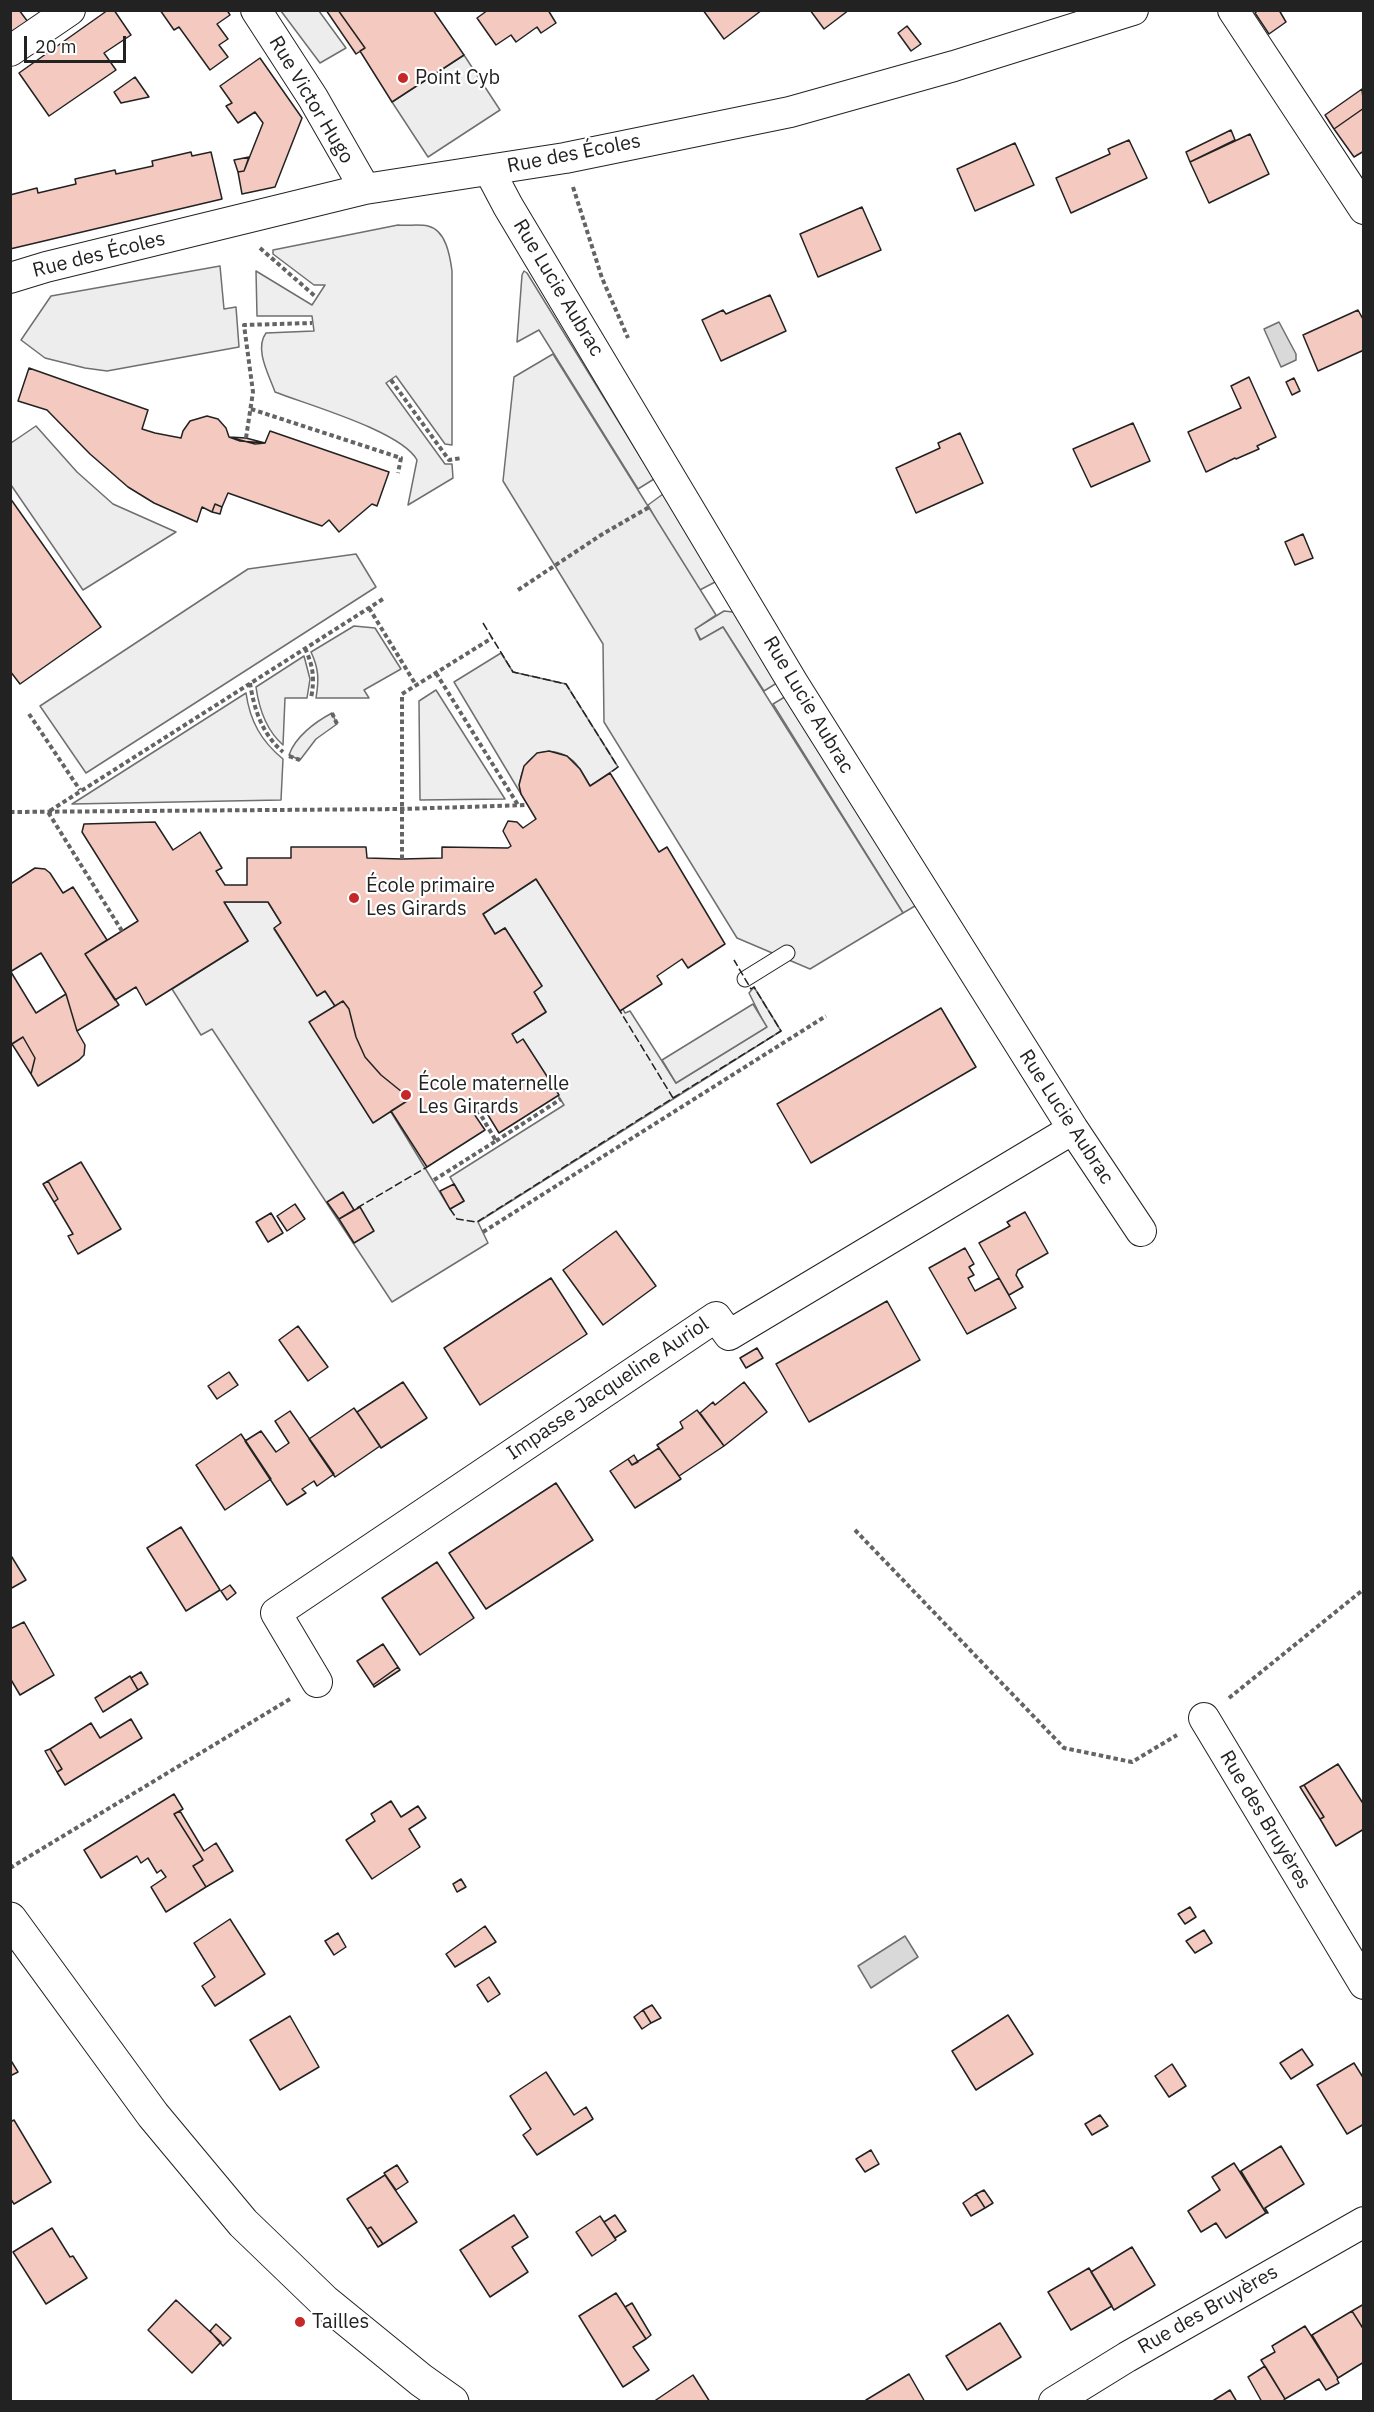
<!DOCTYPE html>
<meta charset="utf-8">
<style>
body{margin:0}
#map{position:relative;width:1374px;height:2412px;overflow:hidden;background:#fff;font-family:"IBM Plex Sans",sans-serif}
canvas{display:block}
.frame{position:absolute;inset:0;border:12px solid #222;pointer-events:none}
.scale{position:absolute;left:24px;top:36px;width:102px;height:27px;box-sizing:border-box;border:3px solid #222;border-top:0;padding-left:8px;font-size:18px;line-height:21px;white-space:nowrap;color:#222;-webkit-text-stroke:4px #fff;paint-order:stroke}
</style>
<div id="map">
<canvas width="1374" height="2412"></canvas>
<div class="frame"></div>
<div class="scale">20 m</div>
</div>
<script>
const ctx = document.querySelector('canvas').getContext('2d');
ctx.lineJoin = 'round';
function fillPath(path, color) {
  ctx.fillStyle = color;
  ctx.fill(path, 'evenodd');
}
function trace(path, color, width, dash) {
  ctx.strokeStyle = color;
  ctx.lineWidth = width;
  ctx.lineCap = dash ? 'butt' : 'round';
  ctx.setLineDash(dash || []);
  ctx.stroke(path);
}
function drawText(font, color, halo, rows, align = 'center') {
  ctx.font = font + ' "IBM Plex Sans",sans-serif';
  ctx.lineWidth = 4.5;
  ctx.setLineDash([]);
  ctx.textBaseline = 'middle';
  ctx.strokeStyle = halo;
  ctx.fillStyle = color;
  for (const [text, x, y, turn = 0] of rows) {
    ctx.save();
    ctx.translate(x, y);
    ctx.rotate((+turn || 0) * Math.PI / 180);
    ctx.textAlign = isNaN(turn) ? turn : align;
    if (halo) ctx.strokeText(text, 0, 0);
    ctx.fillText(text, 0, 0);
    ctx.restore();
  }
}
const green = new Path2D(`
 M 398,225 C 408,226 419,224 428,226 C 446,230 450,256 452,271 L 452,445 L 445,444 L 396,376 L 386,383 L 445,464 L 452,464 L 453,478 L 408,505 L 417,460 C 401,431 308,405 275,392 C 269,375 254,349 266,333 L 314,331 L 312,316 L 257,316 L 256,271 L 312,305 L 325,285 L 314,285 L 273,254 L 273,250 Z
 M 524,271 L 527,273 L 654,479 L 638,489 L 539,330 L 517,342 L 522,275 Z
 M 663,494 L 717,581 L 696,592 L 648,505 Z
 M 356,554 L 376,587 L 86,773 L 40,706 L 248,569 Z
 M 724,611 L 733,612 L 741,616 L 780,681 L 764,691 L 723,627 L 701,640 L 695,629 Z
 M 354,626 L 375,628 L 401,669 L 364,690 L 369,698 L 316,698 C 319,680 319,669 311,652 Z
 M 501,653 L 513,672 L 566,684 L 618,767 L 590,786 C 584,776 578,762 566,756 C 539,741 515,766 521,794 L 454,682 Z
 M 304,656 L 310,679 L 307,698 L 285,698 L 283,745 C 266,730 259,709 256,687 Z
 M 436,690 L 505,799 L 420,800 L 419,701 Z
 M 246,693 C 250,721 261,741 283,759 L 281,800 L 72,804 Z
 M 788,695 L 915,899 L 915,906 L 903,913 L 773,704 Z
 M 332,713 L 337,724 L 316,739 L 300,760 L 289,755 C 295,737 315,722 332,713 Z
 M 536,879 L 620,1010 L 623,1009 L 625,1013 L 630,1011 L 676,1083 L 766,1027 L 749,993 L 754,987 L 781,1031 L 478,1222 L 488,1243 L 392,1302 L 212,1029 L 201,1035 L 172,989 L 248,941 L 224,902 L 268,902 L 281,923 L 274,929 L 317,995 L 325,991 L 335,1006 L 343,1001 L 391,1112 L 450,1209 L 464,1201 L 450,1177 L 564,1105 L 523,1040 L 517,1043 L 512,1034 L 546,1012 L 534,992 L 542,986 L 505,928 L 495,934 L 483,914 Z`);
fillPath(green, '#eee');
trace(green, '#6f6f6f', 1.5);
const parking = new Path2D(`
 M 281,11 L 319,11 L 346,48 L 320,63 Z
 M 464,55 L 500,110 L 428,157 L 392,102 Z
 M 220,266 L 224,309 L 236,307 L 239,347 L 107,371 L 85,368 L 45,358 L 21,340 L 51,296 Z
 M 553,354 L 716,615 L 695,629 L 700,640 L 723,627 L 903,913 L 810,969 L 737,938 L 604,722 L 603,644 L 503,481 L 514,377 Z
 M 36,426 L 77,472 L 113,504 L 176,532 L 83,590 L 11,485 L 11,443 Z
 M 753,1004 L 767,1027 L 676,1083 L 662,1060 Z`);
fillPath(parking, '#ededed');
trace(parking, '#6f6f6f', 1.5);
const water = new Path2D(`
 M 1279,322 L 1296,354 L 1296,360 L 1281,367 L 1264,329 Z
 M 905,1936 L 918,1957 L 871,1988 L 858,1966 Z`);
fillPath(water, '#d9d9d9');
trace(water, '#6f6f6f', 1.5);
const building = new Path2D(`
 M 10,10 L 19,10 L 28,22 L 10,35 Z
 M 108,10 L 114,10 L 131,35 L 104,53 L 116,70 L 49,116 L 19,73 Z
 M 160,10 L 227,10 L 230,15 L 217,24 L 228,39 L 219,45 L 228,57 L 210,70 L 179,27 L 174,30 Z
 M 326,10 L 338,10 L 365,48 L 356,54 Z
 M 338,10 L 433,10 L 464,55 L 392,102 L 360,51 L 365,48 Z
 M 488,10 L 548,10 L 556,23 L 541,33 L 537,27 L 516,42 L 511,35 L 496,45 L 477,18 Z
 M 703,10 L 762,10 L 724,39 Z
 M 810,10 L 849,10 L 824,29 Z
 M 1258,10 L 1279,10 L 1286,22 L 1269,34 L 1255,13 Z
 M 907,26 L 921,44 L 911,51 L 898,33 Z
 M 260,58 L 302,118 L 275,187 L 242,194 L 238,172 L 244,171 L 263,123 L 255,112 L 238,123 L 226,106 L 232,103 L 220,86 Z
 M 135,77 L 149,97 L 121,103 L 114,92 Z
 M 1362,89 L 1364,108 L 1334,129 L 1325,115 Z
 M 1364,108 L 1364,151 L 1354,157 L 1334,129 Z
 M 1231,130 L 1235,140 L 1190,162 L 1186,152 Z
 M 1250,134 L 1269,174 L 1209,203 L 1190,162 Z
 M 1129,140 L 1147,178 L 1071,213 L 1056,178 L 1110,154 L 1108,149 Z
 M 1015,143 L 1034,185 L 975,211 L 957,169 Z
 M 191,152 L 192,156 L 211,152 L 222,199 L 10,249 L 10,195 L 37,188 L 38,193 L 76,184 L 75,179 L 115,170 L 116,174 L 153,166 L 152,161 Z
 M 249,157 L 244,171 L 238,172 L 234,160 Z
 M 862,207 L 881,250 L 818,277 L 800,234 Z
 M 770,295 L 786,331 L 721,361 L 702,320 L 723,310 L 726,314 Z
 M 1358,310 L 1364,321 L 1364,350 L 1318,371 L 1303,335 Z
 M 29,368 L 148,410 L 142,429 L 155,433 L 181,438 L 183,431 L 190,421 L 207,416 L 218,419 L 226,428 L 229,437 L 240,441 L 265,443 L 270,431 L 389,472 L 377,506 L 372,504 L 339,532 L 329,520 L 322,526 L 228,493 L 222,507 L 215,504 L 212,512 L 202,507 L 197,522 L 154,503 L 128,487 L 90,454 L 47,410 L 18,401 Z
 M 1249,377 L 1276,437 L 1257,446 L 1259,449 L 1236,459 L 1235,458 L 1206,472 L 1188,432 L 1241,408 L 1231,386 Z
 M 1294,378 L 1300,391 L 1292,395 L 1286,382 Z
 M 1133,423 L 1150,461 L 1091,487 L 1073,449 Z
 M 960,433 L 983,483 L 916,513 L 896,468 L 940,448 L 938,443 Z
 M 229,437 L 246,438 L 265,443 L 255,444 Z
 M 10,498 L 101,627 L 20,684 L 10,671 Z
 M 215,504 L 222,507 L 220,514 L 212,512 Z
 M 1303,534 L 1313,558 L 1295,565 L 1285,542 Z
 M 549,751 L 567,756 L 580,769 L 590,786 L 610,773 L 659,852 L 667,847 L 725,944 L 688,968 L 682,959 L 657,976 L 662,984 L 620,1011 L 536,879 L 483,914 L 495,934 L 505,928 L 542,986 L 534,992 L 546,1012 L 512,1034 L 517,1043 L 523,1039 L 559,1095 L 499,1133 L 480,1102 L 470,1108 L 485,1130 L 427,1167 L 391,1111 L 407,1101 L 402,1092 L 381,1075 L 365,1057 L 356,1037 L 349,1009 L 343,1001 L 335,1006 L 325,991 L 317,996 L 274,928 L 281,923 L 268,902 L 224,902 L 248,941 L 146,1005 L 136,987 L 115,1000 L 85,954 L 138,921 L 82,832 L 84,824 L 155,822 L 173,850 L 200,832 L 222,868 L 216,871 L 225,885 L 247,885 L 247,858 L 291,858 L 291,847 L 366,847 L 367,858 L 402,859 L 442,858 L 442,847 L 508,848 L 511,846 L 503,831 L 508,821 L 517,822 L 523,828 L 536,819 L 521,794 L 519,785 L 524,766 L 537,753 Z
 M 35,868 L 45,869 L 50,873 L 63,893 L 73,887 L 107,940 L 85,954 L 119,1005 L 77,1031 L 66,994 L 41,953 L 10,972 L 10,881 L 12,883 Z
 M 11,972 L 36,1013 L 66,994 L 77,1031 L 85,1045 L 84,1055 L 79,1060 L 38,1086 L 31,1074 L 35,1058 L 23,1037 L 10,1045 Z
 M 343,1001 L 349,1009 L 356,1037 L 365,1057 L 381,1075 L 402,1092 L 407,1101 L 373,1123 L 309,1022 Z
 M 941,1008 L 976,1067 L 811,1163 L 777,1104 Z
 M 23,1037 L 35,1058 L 31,1074 L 12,1044 Z
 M 81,1162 L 121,1229 L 78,1254 L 68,1236 L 73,1234 L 54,1202 L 58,1199 L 48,1181 Z
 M 48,1181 L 58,1199 L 54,1202 L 43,1184 Z
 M 454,1184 L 464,1201 L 450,1209 L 440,1191 Z
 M 343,1192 L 354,1210 L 339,1219 L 327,1202 Z
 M 295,1204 L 305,1219 L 287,1231 L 277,1216 Z
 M 360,1207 L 374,1231 L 354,1243 L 339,1219 Z
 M 1025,1212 L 1048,1253 L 1018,1270 L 1016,1275 L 1023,1287 L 1009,1295 L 979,1243 L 1010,1226 L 1007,1222 Z
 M 271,1213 L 283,1233 L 268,1242 L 256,1222 Z
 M 616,1231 L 656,1286 L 603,1325 L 563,1270 Z
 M 965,1248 L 974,1264 L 969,1267 L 974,1275 L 968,1278 L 975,1291 L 999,1278 L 1016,1308 L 967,1334 L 929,1268 Z
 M 551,1278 L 587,1334 L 480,1405 L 444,1348 Z
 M 887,1301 L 920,1360 L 809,1422 L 776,1364 Z
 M 298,1326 L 328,1367 L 308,1381 L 279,1340 Z
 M 757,1348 L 763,1358 L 746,1368 L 740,1358 Z
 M 229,1372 L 238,1385 L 217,1399 L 208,1386 Z
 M 403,1382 L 427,1418 L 381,1448 L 357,1412 Z
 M 744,1382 L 767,1412 L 724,1446 L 700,1413 L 713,1402 L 715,1405 Z
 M 354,1408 L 380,1446 L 335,1477 L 309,1439 Z
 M 697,1410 L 724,1446 L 679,1476 L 657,1445 L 683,1428 L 680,1422 Z
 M 290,1411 L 334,1474 L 317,1486 L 314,1481 L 302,1489 L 306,1493 L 287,1505 L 245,1441 L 261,1431 L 276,1452 L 289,1443 L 275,1421 Z
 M 241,1434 L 271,1479 L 225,1510 L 196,1465 Z
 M 659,1448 L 681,1479 L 635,1508 L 610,1471 L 628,1459 L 632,1465 Z
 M 634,1455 L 638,1462 L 632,1465 L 628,1459 Z
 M 556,1483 L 593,1540 L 486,1609 L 449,1553 Z
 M 181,1527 L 220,1590 L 186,1611 L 147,1548 Z
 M 10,1554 L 26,1580 L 10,1589 Z
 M 437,1562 L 474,1618 L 420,1655 L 382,1598 Z
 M 230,1585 L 236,1593 L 227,1600 L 221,1591 Z
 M 24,1622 L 54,1675 L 20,1695 L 10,1678 L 10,1629 Z
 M 383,1644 L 398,1667 L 373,1685 L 357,1661 Z
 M 398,1667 L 400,1670 L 374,1687 L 373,1685 Z
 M 141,1672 L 148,1684 L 138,1690 L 131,1678 Z
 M 130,1676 L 138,1690 L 103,1712 L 95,1698 Z
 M 131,1719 L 142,1738 L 65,1785 L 57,1772 L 62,1769 L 50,1749 L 91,1723 L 100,1738 Z
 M 50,1749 L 62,1769 L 57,1772 L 45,1751 Z
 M 1338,1764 L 1364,1805 L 1364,1829 L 1336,1846 L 1320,1819 L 1324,1817 L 1304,1785 Z
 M 1304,1785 L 1324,1817 L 1320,1819 L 1300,1787 Z
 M 174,1794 L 183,1809 L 174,1814 L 203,1860 L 193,1866 L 206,1887 L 166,1912 L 151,1887 L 166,1877 L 161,1870 L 157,1873 L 148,1858 L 141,1863 L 137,1856 L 101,1878 L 84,1850 Z
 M 391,1801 L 401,1817 L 418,1806 L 426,1818 L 409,1829 L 420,1847 L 372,1879 L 346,1840 L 375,1821 L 371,1814 Z
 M 180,1811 L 204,1851 L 216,1843 L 233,1871 L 206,1887 L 193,1866 L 203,1860 L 174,1814 Z
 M 461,1879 L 466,1887 L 457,1892 L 453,1884 Z
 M 1190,1907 L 1196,1917 L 1185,1924 L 1178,1914 Z
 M 230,1919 L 265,1974 L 215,2006 L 202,1986 L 215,1977 L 194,1943 Z
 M 485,1926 L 496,1942 L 455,1967 L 446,1954 Z
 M 1204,1930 L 1212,1943 L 1195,1953 L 1186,1941 Z
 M 338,1933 L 346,1947 L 334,1955 L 325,1941 Z
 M 489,1977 L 500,1994 L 488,2002 L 477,1985 Z
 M 652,2005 L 661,2018 L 651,2023 L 643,2010 Z
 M 643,2010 L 651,2023 L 642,2029 L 634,2017 Z
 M 1008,2015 L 1033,2054 L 976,2090 L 952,2051 Z
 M 290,2016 L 319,2067 L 280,2090 L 250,2040 Z
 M 1302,2049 L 1313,2065 L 1291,2079 L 1280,2063 Z
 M 10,2059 L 18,2072 L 10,2076 Z
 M 1354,2063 L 1364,2079 L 1364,2124 L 1347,2134 L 1317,2085 Z
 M 1172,2064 L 1186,2086 L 1169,2097 L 1155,2076 Z
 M 546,2072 L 574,2115 L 586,2107 L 593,2119 L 537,2155 L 523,2135 L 531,2129 L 510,2096 Z
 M 1100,2115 L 1108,2126 L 1092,2135 L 1085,2124 Z
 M 14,2120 L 51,2182 L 14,2204 L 10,2198 L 10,2122 Z
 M 1281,2146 L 1304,2184 L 1265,2208 L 1268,2213 L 1266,2213 L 1241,2171 Z
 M 871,2150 L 879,2164 L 865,2172 L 856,2159 Z
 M 1234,2163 L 1266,2213 L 1226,2238 L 1216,2223 L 1201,2232 L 1188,2211 L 1220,2190 L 1212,2177 Z
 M 397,2165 L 408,2182 L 396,2190 L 384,2173 Z
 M 385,2175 L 417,2222 L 383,2244 L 371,2227 L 367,2229 L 347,2199 Z
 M 984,2190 L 993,2203 L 985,2208 L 976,2194 Z
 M 976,2194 L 985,2208 L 971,2216 L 963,2203 Z
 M 514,2215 L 528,2237 L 512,2247 L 528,2272 L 490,2297 L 460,2250 Z
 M 615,2215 L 626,2231 L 615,2238 L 604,2222 Z
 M 600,2216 L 616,2240 L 592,2256 L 576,2232 Z
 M 371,2227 L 383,2244 L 378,2247 L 367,2229 Z
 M 52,2228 L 70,2257 L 73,2256 L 87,2278 L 46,2304 L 13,2252 Z
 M 1132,2247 L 1155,2285 L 1114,2310 L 1091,2272 Z
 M 1089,2268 L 1112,2306 L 1071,2330 L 1048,2292 Z
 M 616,2293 L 646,2339 L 633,2347 L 649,2370 L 623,2387 L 579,2316 Z
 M 176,2300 L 221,2342 L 192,2373 L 148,2330 Z
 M 632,2303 L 651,2335 L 646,2339 L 625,2307 Z
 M 1364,2304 L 1364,2330 L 1352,2311 Z
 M 1352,2311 L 1364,2330 L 1364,2362 L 1338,2378 L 1312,2335 Z
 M 1000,2323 L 1021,2357 L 967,2390 L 946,2356 Z
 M 216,2324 L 231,2338 L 223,2346 L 210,2331 Z
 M 1305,2326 L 1338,2378 L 1337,2379 L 1339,2383 L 1326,2390 L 1319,2379 L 1285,2399 L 1261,2360 L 1275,2352 L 1272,2346 Z
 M 1265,2366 L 1285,2399 L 1282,2402 L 1262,2402 L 1248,2377 Z
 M 909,2374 L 925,2402 L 867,2402 L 866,2400 Z
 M 693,2375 L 710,2402 L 653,2402 Z
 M 1230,2390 L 1237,2402 L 1211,2402 Z`);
fillPath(building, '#f3c9c0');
trace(building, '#222', 1.5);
const lane = new Path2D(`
 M 745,979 L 787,953`);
const street = new Path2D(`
 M 256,10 L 313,98 L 365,189
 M 1233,10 L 1364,209
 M 10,51 L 70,10
 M 489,170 L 508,206 L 793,683 L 1073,1129 L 1141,1231
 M 10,278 L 46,267 L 365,189 L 565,158 L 790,112 L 954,66 L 1133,10
 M 317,1682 L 276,1613 L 716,1317 L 729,1335 L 1073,1129
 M 1204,1718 L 1364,1984
 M 1054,2402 L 1127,2357 L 1364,2222`);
const secondary = new Path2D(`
 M 10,1919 L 153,2115 L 243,2223 L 324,2301 L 421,2380 L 452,2402`);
trace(lane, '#222', 17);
trace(street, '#222', 32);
trace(secondary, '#222', 35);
trace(new Path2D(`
 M 573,187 L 602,278 L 628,338
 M 260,248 L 316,297
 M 391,380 L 449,460 L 462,458
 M 251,409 L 401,458 L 398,473
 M 246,438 L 253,392 L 244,325 L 312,323
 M 518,590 L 601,535 L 651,506
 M 369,608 L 416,685
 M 305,648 C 313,666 315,678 311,698
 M 436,673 L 518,805
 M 250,683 C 254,709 262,734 283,752
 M 332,713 L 337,724
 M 29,714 L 80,790
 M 289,756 L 300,760
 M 10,812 L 402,809 L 527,805
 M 402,859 L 402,694 L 492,638
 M 122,931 L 48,812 L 383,599
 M 496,1141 L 561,1099
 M 434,1180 L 496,1141 L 475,1105
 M 483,1232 L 826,1016
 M 855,1530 L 1064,1748 L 1132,1762 L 1177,1735
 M 1229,1698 L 1364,1589
 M 10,1868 L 290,1699`), '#646464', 4, [4.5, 3]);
trace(lane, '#fff', 15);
trace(street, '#fff', 30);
trace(secondary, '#fff', 33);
trace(new Path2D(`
 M 483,623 L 513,672 L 566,684 L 618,767 L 610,773
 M 673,1098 L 781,1031 L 754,987 L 751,989 L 734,960
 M 357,1208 L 427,1167
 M 450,1209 L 457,1219 L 477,1222 L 673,1098 L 620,1011`), '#222', 1.5, [8, 3]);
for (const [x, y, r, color] of [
 [403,78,6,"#c62828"],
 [354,898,6,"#c62828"],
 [406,1095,6,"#c62828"],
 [300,2322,6,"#c62828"]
]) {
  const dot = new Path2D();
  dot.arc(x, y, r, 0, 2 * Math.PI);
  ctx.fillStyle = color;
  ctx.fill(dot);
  trace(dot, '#fff', 2);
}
drawText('20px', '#222', '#fff', [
 ["Point Cyb",415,78],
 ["École primaire",366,886],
 ["Les Girards",366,909],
 ["École maternelle",418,1084],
 ["Les Girards",418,1107],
 ["Tailles",312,2322]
], 'left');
drawText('20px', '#222', '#fff', [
 ["Rue Victor Hugo",311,100,59],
 ["Rue des Écoles",574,154,-11],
 ["Rue des Écoles",99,255,-14],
 ["Rue Lucie Aubrac",558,288,59],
 ["Rue Lucie Aubrac",808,705,59],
 ["Rue Lucie Aubrac",1066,1117,57],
 ["Impasse Jacqueline Auriol",608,1389,-34],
 ["Rue des Bruyères",1265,1820,59],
 ["Rue des Bruyères",1208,2310,-30]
]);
</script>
